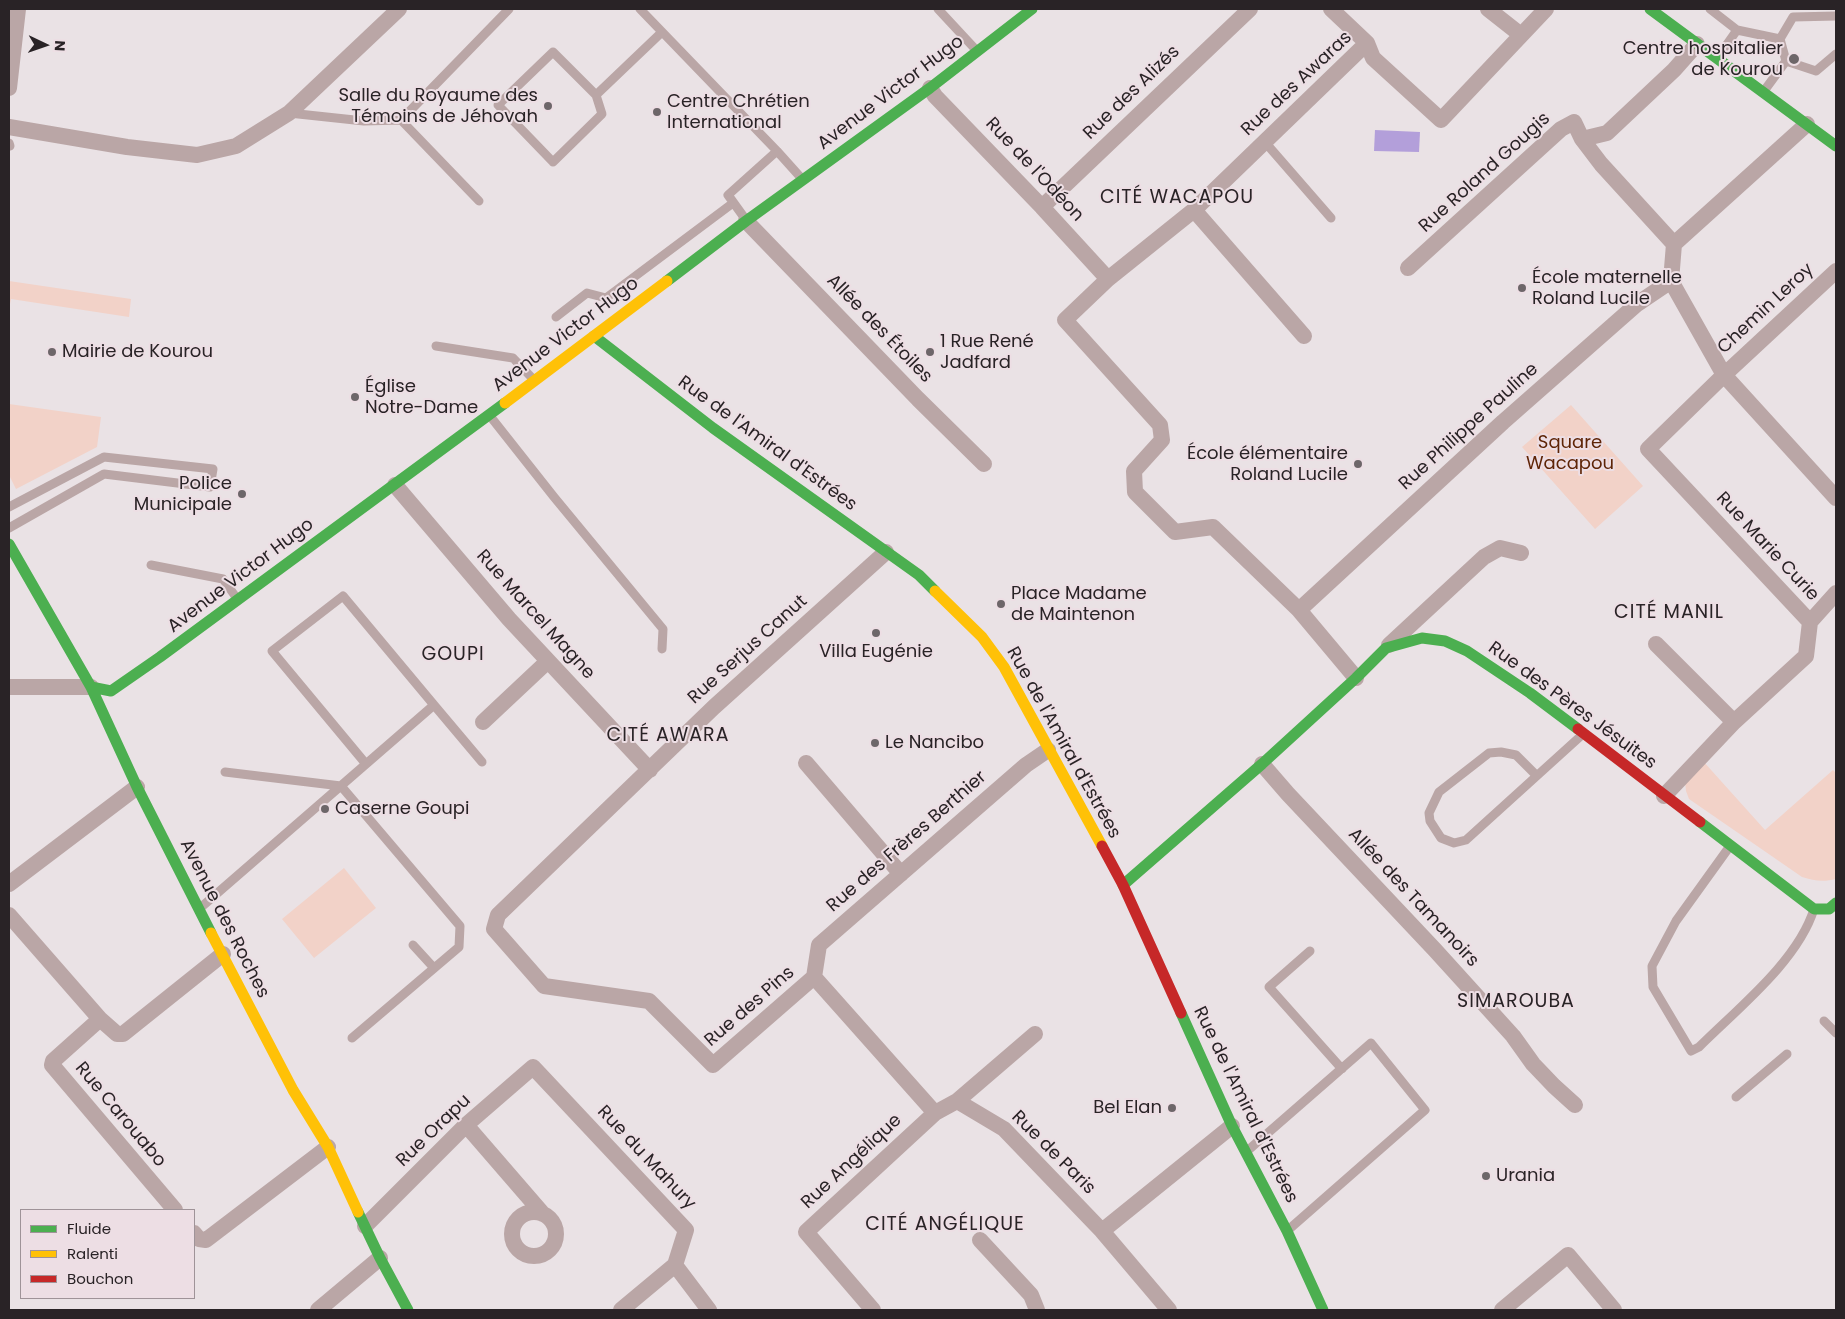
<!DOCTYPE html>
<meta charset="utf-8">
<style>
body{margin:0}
#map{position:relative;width:1845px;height:1319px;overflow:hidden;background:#eae2e5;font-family:Poppins,sans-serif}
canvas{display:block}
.frame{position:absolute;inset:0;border:10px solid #292326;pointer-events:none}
.legend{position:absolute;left:20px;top:1209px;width:175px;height:90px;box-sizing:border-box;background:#eddee4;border:1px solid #9f9398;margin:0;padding:6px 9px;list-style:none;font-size:15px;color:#292326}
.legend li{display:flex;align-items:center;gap:10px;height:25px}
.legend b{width:25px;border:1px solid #9f9398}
.north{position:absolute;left:20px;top:20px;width:50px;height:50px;-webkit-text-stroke:4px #eddee4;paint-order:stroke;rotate:93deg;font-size:14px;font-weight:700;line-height:20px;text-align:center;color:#292326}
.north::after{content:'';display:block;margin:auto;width:18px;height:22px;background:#292326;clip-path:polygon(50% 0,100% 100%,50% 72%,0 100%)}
</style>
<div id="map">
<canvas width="1845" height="1319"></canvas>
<div class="frame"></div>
<ul class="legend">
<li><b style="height:6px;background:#4caf50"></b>Fluide</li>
<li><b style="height:6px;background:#ffc107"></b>Ralenti</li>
<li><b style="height:6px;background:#c62828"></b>Bouchon</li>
</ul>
<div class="north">N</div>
</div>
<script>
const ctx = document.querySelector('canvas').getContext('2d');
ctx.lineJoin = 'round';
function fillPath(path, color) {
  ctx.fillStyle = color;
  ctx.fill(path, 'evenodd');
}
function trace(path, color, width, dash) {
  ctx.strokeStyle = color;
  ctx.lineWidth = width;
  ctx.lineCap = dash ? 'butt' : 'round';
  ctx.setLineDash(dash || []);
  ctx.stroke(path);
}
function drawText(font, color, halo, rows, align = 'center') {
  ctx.font = font + ' Poppins,sans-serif';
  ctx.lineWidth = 4;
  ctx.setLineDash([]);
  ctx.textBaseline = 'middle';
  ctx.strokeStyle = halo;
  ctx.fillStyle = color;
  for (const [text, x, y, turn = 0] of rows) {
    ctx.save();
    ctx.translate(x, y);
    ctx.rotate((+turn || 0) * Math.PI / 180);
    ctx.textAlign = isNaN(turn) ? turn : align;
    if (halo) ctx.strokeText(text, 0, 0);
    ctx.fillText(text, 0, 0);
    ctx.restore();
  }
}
fillPath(new Path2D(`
 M 9,281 L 131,299 L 129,317 L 11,299 L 9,309 Z
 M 9,404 L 101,417 L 97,447 L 16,489 L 9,475 Z
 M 1571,405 L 1643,486 L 1595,529 L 1522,447 Z
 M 1703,761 L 1765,830 L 1833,770 L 1836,773 L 1836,879 C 1824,882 1814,881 1802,877 L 1689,799 L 1686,791 L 1685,782 Z
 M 344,868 L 376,908 L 314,958 L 282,919 Z`), '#f2d2c8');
fillPath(new Path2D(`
 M 1375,130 L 1420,132 L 1419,152 L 1374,151 Z`), '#b39fda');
trace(new Path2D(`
 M 640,9 L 777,151 L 803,180
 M 938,9 L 977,51
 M 1710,9 L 1737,30 L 1780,39 L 1793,17 L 1836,16
 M 1718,57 L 1737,30
 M 1786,61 L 1816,71 L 1836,54
 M 1764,91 L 1786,61 L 1780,39
 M 596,95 L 602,114 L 553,162 L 498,105 L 553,52 L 596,95 L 662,32
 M 289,113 L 364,121 L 401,120 L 509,9
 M 401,120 L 479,201
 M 1264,141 L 1331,218
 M 9,143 L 10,146
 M 746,220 L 728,195 L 777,151
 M 556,317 L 587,293 L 606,298 L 733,203
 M 436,346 L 513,358 L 534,380
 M 490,416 L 554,497 L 663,629 L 662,649
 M 9,507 L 104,457 L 213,469 L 210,487 L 104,474 L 9,528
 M 151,565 L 223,579 L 238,600
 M 434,705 L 482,762
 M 225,772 L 341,786 L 460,926 L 459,947 L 352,1038
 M 1536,775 L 1516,755 L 1501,752 L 1489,753 L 1439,792 L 1429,813 L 1430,821 L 1441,838 L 1454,843 L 1466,840 L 1583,734
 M 1730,846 L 1676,921 L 1652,966 L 1653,987 L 1691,1051 L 1699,1047 C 1737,1009 1798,961 1814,909
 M 199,909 L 434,705 L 343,596 L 272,651 L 366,764
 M 413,945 L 434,968
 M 1310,951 L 1269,987 L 1342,1069
 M 1824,1021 L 1836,1033
 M 1736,1097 L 1787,1054
 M 1246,1152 L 1371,1043 L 1425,1110 L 1287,1231`), '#baa6a6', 9);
trace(new Path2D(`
 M 1331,9 L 1367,43 L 1373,58 L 1441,120 L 1546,9
 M 1488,9 L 1521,35
 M 9,88 L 18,9
 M 930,88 L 935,96 L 1042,207 L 1108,279
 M 9,127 L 127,147 L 197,155 L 236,146 L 289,113 L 399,9
 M 1582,139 L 1601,164 L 1674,244 L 1671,281 L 1724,375 L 1836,498
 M 1042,207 L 1250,9
 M 1194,210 L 1304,336
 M 746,221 L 918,399 L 984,464
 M 1674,244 L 1807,124
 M 1408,268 L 1561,129 L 1574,122 L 1582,139 L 1607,133 L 1674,70 L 1697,44
 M 395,485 L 509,619 L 650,770
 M 1299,610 L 1503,422 L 1637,304 L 1671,281
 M 1810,622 L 1836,593
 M 1656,644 L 1734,722
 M 1389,645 L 1484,557 L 1500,548 L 1521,553
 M 1356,678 L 1299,610 L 1213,527 L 1175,532 L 1135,492 L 1134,471 L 1162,440 L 1160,425 L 1065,320 L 1108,279 L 1194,210 L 1367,43
 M 9,687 L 91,687
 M 483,722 L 548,661
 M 806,763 L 901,874
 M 1262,764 L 1288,794 L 1435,950 L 1513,1036 L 1533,1064 L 1554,1086 L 1575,1105
 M 1664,796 L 1734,722 L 1806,656 L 1810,622 L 1648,449 L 1724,375 L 1836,271
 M 9,884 L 137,787
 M 9,915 L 100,1019 L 53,1061 L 52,1065 L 175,1210
 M 814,977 L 713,1065 L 649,1001 L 544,986 L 494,929 L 498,915 L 714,707 L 886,552
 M 814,977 L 935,1113 L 957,1101 L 1004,1129 L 1102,1231 L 1169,1310
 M 814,977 L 819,945 L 1026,765 L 1048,750
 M 100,1019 L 117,1034 L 123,1034 L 223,954
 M 957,1101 L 1035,1034
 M 466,1125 L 543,1214
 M512 1234a22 22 0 1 1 44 0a22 22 0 1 1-44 0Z
 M 365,1226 L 466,1125 L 533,1067 L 686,1230 L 675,1265 L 709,1310
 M 1102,1231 L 1232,1126
 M 194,1233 L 199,1239 L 206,1240 L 328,1147
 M 980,1240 L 1031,1295 L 1037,1310
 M 318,1310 L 380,1258
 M 621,1310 L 675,1265
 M 873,1310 L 806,1232 L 935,1113
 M 1502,1310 L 1568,1255 L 1614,1310`), '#baa6a6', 16);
trace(new Path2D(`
 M 1650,9 L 1836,146
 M 667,281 L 746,221 L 930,88 L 1032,9
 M 594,336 L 713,428 L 919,575 L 935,591
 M 9,544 L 91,687 L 137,787 L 211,933
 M 91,687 L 111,691 L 160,657 L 505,403
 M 1700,822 L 1814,909 L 1829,909 L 1836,903
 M 1123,885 L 1262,764 L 1356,678 L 1386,648 L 1422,638 L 1445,641 L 1467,651 L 1530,693 L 1578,729
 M 1181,1013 L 1232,1126 L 1287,1231 L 1323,1310
 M 358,1212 L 380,1258 L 408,1310`), '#4caf50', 11);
trace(new Path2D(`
 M 505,403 L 667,281
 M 935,591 L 982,637 L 1004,667 L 1102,846
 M 211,933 L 293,1090 L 328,1147 L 358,1212`), '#ffc107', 11);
trace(new Path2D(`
 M 1578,729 L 1700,822
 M 1102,846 L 1123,885 L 1181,1013`), '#c62828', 11);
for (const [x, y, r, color] of [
 [1794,59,6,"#6d6669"],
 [548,106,5,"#6d6669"],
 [657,112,5,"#6d6669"],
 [1522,288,5,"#6d6669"],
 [52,352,5,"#6d6669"],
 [930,352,5,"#6d6669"],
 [355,397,5,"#6d6669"],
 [1358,464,5,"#6d6669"],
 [242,494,5,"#6d6669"],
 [1001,604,5,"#6d6669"],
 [876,633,5,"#6d6669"],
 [875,743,5,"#6d6669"],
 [325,809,5,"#6d6669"],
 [1172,1108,5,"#6d6669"],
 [1486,1176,5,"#6d6669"]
]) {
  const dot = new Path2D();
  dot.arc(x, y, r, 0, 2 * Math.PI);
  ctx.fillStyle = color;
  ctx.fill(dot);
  trace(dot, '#eddee4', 2);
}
drawText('18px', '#292326', '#eddee4', [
 ["Centre hospitalier",1783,49,"right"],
 ["de Kourou",1783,70,"right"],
 ["Salle du Royaume des",538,96,"right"],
 ["Témoins de Jéhovah",538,117,"right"],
 ["Centre Chrétien",667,102],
 ["International",667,123],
 ["École maternelle",1532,278],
 ["Roland Lucile",1532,299],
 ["1 Rue René",940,342],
 ["Jadfard",940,363],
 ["Mairie de Kourou",62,352],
 ["Église",365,387],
 ["Notre-Dame",365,408],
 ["École élémentaire",1348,454,"right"],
 ["Roland Lucile",1348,475,"right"],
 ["Police",232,484,"right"],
 ["Municipale",232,505,"right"],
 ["Place Madame",1011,594],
 ["de Maintenon",1011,615],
 ["Villa Eugénie",876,652,"center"],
 ["Le Nancibo",885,743],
 ["Caserne Goupi",335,809],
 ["Bel Elan",1162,1108,"right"],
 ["Urania",1496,1176]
], 'left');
drawText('18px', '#292326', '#eddee4', [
 ["Rue des Awaras",1297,84,-43],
 ["Avenue Victor Hugo",891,93,-37],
 ["Rue des Alizés",1132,93,-44],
 ["Rue de l'Odéon",1034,170,47],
 ["Rue Roland Gougis",1485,173,-42],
 ["Chemin Leroy",1766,309,-43],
 ["Allée des Étoiles",879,329,46],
 ["Avenue Victor Hugo",566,335,-37],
 ["Rue Philippe Pauline",1469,427,-42],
 ["Rue de l'Amiral d'Estrées",767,444,36],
 ["Rue Marie Curie",1767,547,47],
 ["Avenue Victor Hugo",241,576,-37],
 ["Rue Marcel Magne",535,615,48],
 ["Rue Serjus Canut",748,650,-42],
 ["Rue des Pères Jésuites",1572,706,36],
 ["Rue de l'Amiral d'Estrées",1063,743,61],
 ["Rue des Frères Berthier",907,842,-41],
 ["Allée des Tamanoirs",1413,898,47],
 ["Avenue des Roches",224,919,63],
 ["Rue des Pins",750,1007,-41],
 ["Rue de l'Amiral d'Estrées",1245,1105,64],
 ["Rue Carouabo",120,1115,50],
 ["Rue Orapu",434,1131,-44],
 ["Rue de Paris",1053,1153,45],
 ["Rue du Mahury",646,1158,47],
 ["Rue Angélique",852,1162,-43]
]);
drawText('18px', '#5e2406', '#eddee4', [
 ["Square",1570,443],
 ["Wacapou",1570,464]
]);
ctx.letterSpacing = '1px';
drawText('19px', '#292326', '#eddee4', [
 ["CITÉ WACAPOU",1177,198],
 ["CITÉ MANIL",1669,613],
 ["GOUPI",453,655],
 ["CITÉ AWARA",668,736],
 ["SIMAROUBA",1516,1002],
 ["CITÉ ANGÉLIQUE",945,1225]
]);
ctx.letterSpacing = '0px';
</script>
